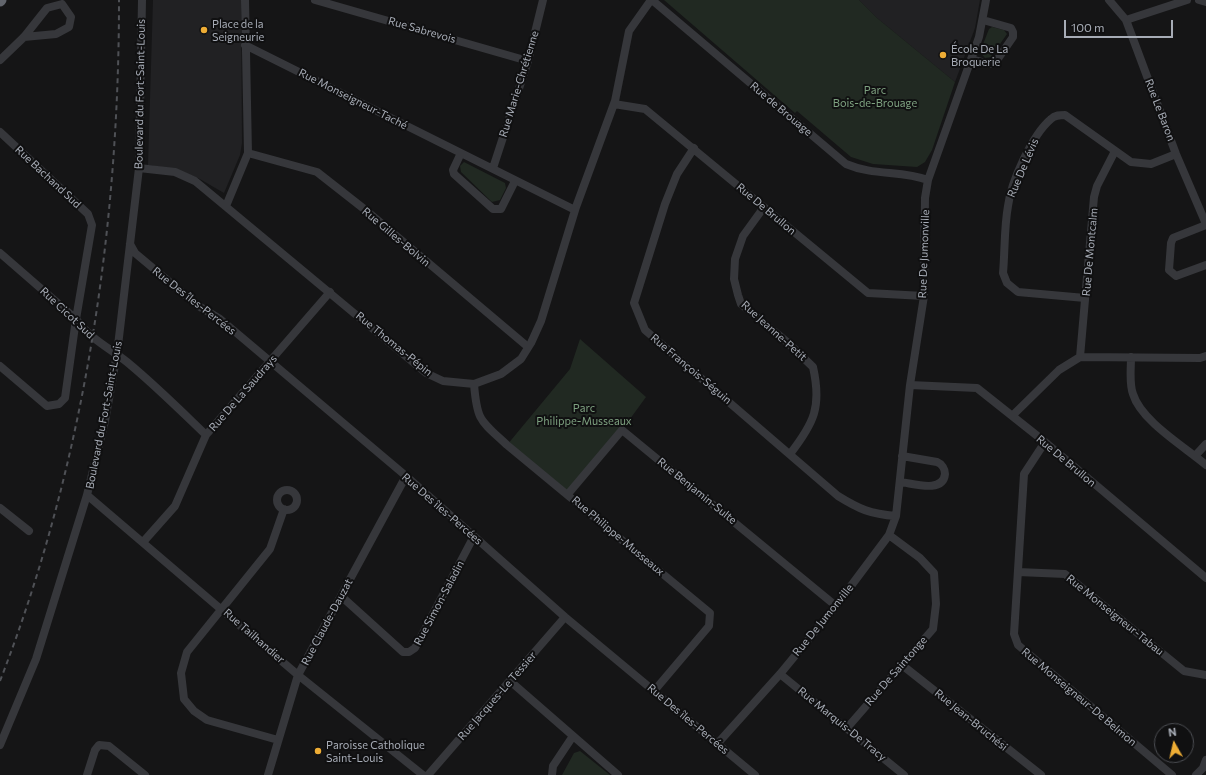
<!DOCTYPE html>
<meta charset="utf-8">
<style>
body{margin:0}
#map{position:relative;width:1206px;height:775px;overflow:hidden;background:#151516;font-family:Commissioner,sans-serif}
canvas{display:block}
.north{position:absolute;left:1154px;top:723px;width:40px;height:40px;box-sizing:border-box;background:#101011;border:1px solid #4c4e53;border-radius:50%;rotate:352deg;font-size:11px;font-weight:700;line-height:16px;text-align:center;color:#a7acb6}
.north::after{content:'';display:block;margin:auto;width:14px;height:18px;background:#eead35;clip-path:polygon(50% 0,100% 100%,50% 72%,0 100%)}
.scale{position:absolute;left:1064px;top:20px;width:109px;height:18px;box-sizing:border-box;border:2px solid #a7acb6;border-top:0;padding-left:5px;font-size:12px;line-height:14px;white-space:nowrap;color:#a7acb6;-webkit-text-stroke:3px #101011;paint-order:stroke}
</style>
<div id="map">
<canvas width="1206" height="775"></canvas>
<div class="north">N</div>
<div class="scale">100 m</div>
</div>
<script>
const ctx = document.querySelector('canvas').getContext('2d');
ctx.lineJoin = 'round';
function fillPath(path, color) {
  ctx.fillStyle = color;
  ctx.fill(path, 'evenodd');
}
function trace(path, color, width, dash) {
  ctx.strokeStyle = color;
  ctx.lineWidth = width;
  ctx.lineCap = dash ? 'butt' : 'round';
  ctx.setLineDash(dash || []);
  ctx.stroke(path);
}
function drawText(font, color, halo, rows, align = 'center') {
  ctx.font = font + ' Commissioner,sans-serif';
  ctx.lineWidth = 4;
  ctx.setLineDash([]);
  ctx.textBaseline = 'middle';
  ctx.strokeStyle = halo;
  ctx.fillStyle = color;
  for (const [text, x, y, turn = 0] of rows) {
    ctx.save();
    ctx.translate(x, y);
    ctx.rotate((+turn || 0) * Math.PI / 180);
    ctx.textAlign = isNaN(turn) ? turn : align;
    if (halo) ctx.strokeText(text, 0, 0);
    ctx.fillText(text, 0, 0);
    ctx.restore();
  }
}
fillPath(new Path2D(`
 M 153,0 L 241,0 L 242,143 L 240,155 L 224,193 L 198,178 L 174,169 L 148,165 Z
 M 859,0 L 980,0 L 975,28 L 955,82 L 877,18 Z`), '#212123');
fillPath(new Path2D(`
 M 664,0 L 859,0 L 877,18 L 955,82 L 932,150 L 925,162 L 917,167 L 873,164 L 851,157 L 797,111 L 795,113 Z
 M 992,27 L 1004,30 L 1007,34 L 991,57 L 985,58 L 980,52 L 989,29 Z
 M 464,162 L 505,183 L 506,188 L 500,200 L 492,202 L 461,172 L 460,166 Z
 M 580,339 L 646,397 L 622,430 L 568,494 L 507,445 L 570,369 Z
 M 580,751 L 610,775 L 562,775 L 574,753 Z`), '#212922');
trace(new Path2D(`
 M 315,0 L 528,61
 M 652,0 L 846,164 C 874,176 901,170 928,180
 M 1109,0 L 1126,20 L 1176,154 L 1206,224
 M 1199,0 L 1206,2
 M 1126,20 L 1187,0
 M 245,45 L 575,210
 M 971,59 L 990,64 L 995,63 L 1013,37 L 1013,32 L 1011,28 L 983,20
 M 0,60 L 24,37 L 47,8 L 62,4 L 71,17 L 69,27 L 56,34 L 24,37
 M 614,104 L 645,109 L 868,293 L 924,296
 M 0,132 L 88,214 L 92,225 L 76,319 L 65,398 L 59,404 L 47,406 L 0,366
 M 694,148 L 677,174 L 665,204 L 634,303 L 645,330 L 838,496 C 859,509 870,514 896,516
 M 248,153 L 317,172 L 368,212 L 528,347
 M 461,153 L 453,170 L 454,174 L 493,209 L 501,209 L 515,181
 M 139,168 L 175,172 L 195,181 L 426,373 L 443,381 L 474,384 L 501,374 L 521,359 L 531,343 L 541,321 L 576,207 L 615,101 L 629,31 L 651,0
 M 493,168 L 528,61 L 543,0
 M 226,206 L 248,153 L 245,0
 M 764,207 L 743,236 L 735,259 L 734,279 L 738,295 L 741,304 L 786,341 L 813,367 C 822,407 814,423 790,454
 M 1206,225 L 1173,238 L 1171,243 L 1169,270 L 1176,276 L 1206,265
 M 130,244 L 135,253 L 197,305 L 220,319 L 406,476 L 565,617 L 755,775
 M 0,253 L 76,319 C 90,339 108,347 127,362 C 155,385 180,410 206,435
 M 1085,298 L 1018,292 L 1007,283 L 1003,273 C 1005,251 1004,228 1008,206 C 1011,182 1032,135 1051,119 C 1055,115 1060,115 1065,115 L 1131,162 L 1151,164 L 1176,154
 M 1080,357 L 1094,197 L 1097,186 L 1115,151
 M 1131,357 C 1131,369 1129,384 1133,394 C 1141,421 1185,447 1206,465
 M 474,384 C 477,421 480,420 507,445 L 710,613 L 709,626 L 654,691
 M 910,385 L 977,388 L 1045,442 L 1206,578
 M 1012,416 L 1059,370 L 1080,357 L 1200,358 L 1206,356
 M 1045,442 L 1024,474 L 1014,634 L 1018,645 L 1172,775
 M 1195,456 L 1206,444
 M 900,482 C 912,483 943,494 945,474 C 945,469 942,464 937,462 L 902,456
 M277 500a10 10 0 1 1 20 0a10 10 0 1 1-20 0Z
 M 568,494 L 622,430 L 836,606
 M 87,495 L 298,675 L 423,775
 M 0,508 L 29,531
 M 144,541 L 175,506 L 206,435 L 330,292
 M 1018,572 L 1065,574 L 1184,671 L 1206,675
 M 341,596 L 403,652 L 409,652 L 415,648 L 474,536
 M 902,665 L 1041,775
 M 780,674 L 904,775
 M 510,681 L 618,775
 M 847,728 L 933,629 L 936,604 L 934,573 L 920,558 L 889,535
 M 278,740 L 207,720 L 194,711 L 184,699 L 181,673 L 187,652 L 270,549 L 284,509
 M 718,743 L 780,674 L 836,606 L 889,535 L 896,516 L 910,385 L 924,296 L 925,198 L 928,180 L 979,37 L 986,0
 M 0,745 L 36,659 L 87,495 L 105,421 L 117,354 L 139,168 L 142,0
 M 87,775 L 95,750 L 99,745 L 109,746 L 145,775
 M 268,775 L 298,675 L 406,476
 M 428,775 L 565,617
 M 552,775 L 553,766 L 573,736
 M 1196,775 L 1203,768 L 1206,760`), '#36373b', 8);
trace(new Path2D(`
 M 0,1 L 1,0`), '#62656c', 11);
trace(new Path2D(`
 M 0,681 C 84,465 119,231 119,0`), '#4f5156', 2, [5, 4]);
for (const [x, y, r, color] of [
 [204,30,4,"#eead35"],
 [943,55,4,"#eead35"],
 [318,751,4,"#eead35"]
]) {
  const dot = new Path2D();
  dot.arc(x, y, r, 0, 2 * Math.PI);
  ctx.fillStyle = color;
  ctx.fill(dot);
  trace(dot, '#101011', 1.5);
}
drawText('11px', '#a7acb6', '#101011', [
 ["Place de la",212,24],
 ["Seigneurie",212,37],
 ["École De La",951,49],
 ["Broquerie",951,62],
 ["Paroisse Catholique",326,745],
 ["Saint-Louis",326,758]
], 'left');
drawText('11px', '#a7acb6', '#101011', [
 ["Rue Sabrevois",422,30,16],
 ["Rue Marie-Chrétienne",519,84,-73],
 ["Boulevard du Fort-Saint-Louis",140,94,-89],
 ["Rue Monseigneur-Taché",353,99,27],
 ["Rue de Brouage",781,109,40],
 ["Rue Le Baron",1160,110,69],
 ["Rue De Lévis",1023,168,-67],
 ["Rue Bachand Sud",48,177,43],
 ["Rue De Brullon",766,209,40],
 ["Rue Gilles-Bolvin",396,237,40],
 ["Rue De Montcalm",1090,252,-85],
 ["Rue De Jumonville",924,254,-88],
 ["Rue Des îles-Percées",194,301,38],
 ["Rue Cicot Sud",67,313,43],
 ["Rue Jeanne-Petit",774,331,42],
 ["Rue Thomas-Pépin",394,344,39],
 ["Rue François-Séguin",691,369,40],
 ["Rue De La Saudrays",243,393,-49],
 ["Boulevard du Fort-Saint-Louis",104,415,-79],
 ["Rue De Brullon",1066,461,40],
 ["Rue Benjamin-Sulte",697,491,39],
 ["Rue Des îles-Percées",442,509,41],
 ["Rue Philippe-Musseaux",618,536,40],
 ["Rue Simon-Saladin",439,603,-62],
 ["Rue Monseigneur-Tabau",1115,615,39],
 ["Rue De Jumonville",823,620,-51],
 ["Rue Claude-Dauzat",327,622,-62],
 ["Rue Tailhandier",254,636,41],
 ["Rue De Saintonge",896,671,-49],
 ["Rue Jacques-Le Tessier",497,696,-49],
 ["Rue Monseigneur-De Belmon",1079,697,40],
 ["Rue Des îles-Percées",688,719,40],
 ["Rue Jean-Bruchési",971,720,39],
 ["Rue Marquis-De Tracy",842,724,39]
]);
drawText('11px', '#7ea180', '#101011', [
 ["Parc",875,90],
 ["Bois-de-Brouage",875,103],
 ["Parc",584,408],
 ["Philippe-Musseaux",584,421]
]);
</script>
